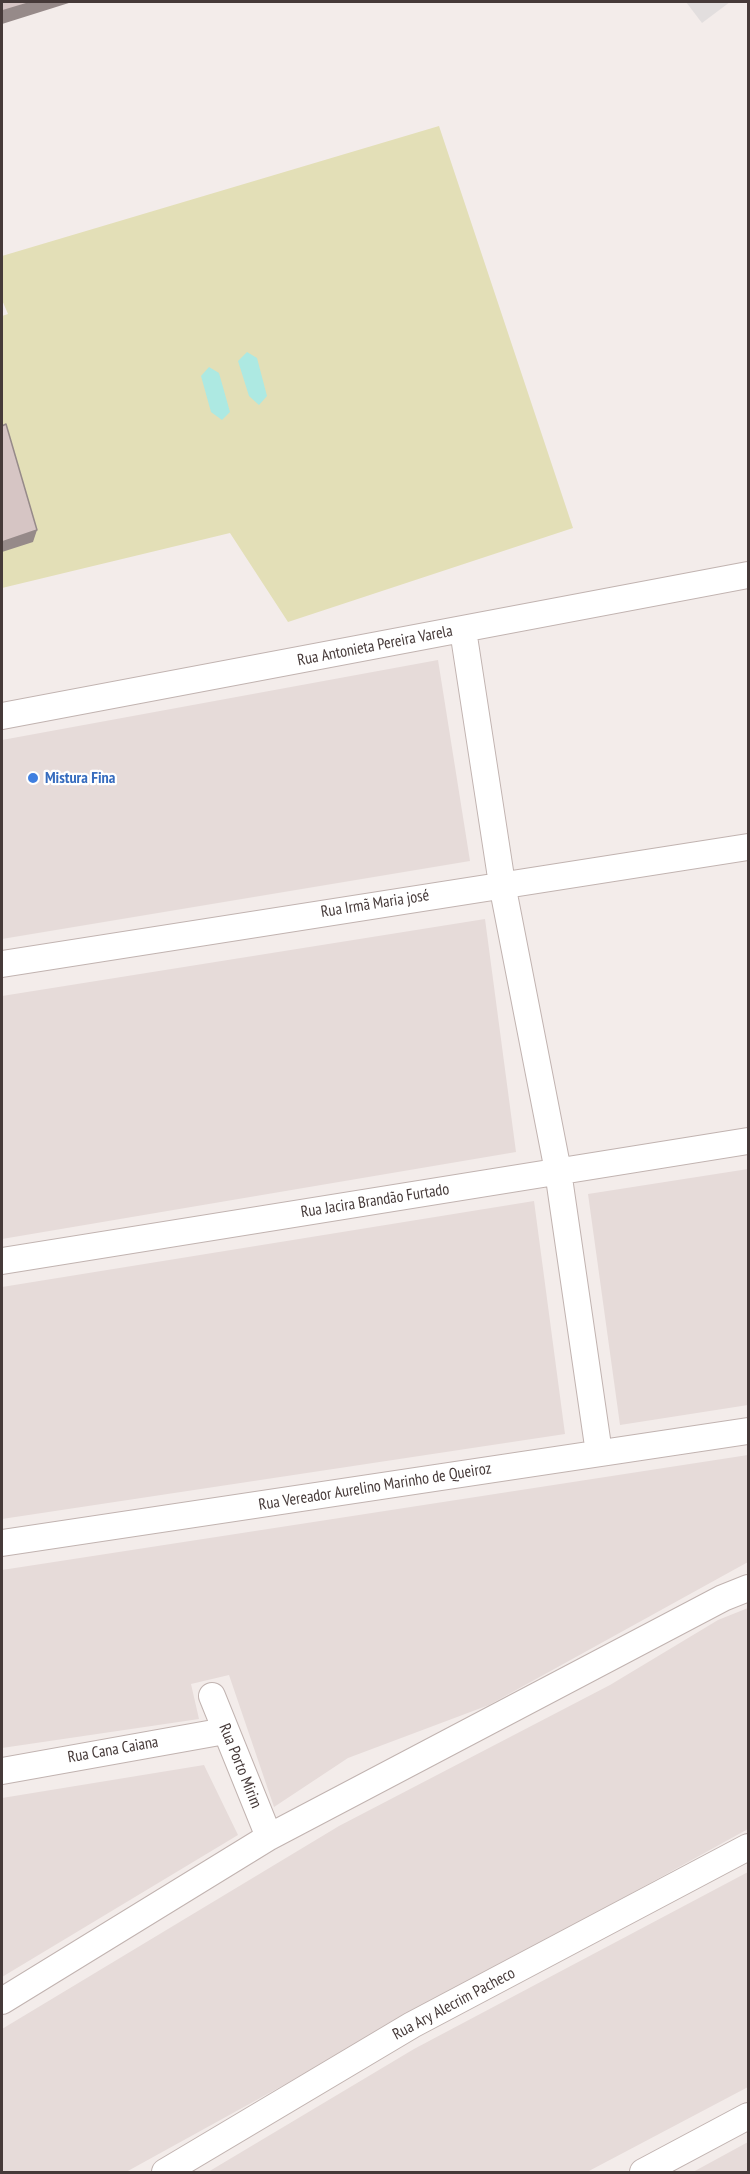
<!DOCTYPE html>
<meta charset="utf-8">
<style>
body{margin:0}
#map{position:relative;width:750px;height:2174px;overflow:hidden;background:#f3ecea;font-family:"PT Sans Narrow",sans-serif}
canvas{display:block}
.frame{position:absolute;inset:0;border:3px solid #463a39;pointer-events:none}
</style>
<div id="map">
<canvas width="750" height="2174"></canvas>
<div class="frame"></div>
</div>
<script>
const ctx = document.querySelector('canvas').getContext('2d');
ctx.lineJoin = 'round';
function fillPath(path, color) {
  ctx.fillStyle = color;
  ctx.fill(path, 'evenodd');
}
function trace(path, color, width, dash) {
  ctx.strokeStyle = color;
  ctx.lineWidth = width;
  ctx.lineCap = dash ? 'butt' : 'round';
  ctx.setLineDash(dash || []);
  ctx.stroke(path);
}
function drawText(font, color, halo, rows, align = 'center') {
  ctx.font = font + ' "PT Sans Narrow",sans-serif';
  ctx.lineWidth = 4.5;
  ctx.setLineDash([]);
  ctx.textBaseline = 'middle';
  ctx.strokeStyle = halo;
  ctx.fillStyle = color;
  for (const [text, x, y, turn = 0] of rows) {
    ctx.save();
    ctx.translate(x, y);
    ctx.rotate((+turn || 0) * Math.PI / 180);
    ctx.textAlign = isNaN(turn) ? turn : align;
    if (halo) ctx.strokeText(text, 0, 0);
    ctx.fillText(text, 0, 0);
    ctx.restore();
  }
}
fillPath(new Path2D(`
 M 438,660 L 470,861 L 2,939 L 2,740 Z
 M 485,919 L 516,1152 L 2,1239 L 2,996 Z
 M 748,1169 L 748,1405 L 620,1425 L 588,1194 Z
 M 534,1201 L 565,1434 L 2,1519 L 2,1287 Z
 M 748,1455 L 748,1562 L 489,1705 L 348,1758 L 274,1807 L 229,1675 L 191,1684 L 199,1719 L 2,1748 L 2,1570 Z
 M 748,1608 L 748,1829 L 126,2172 L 2,2172 L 2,2029 L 339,1826 L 610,1685 L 718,1620 Z
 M 204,1765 L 238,1835 L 2,1977 L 2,1798 Z
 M 748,1872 L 748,2087 L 587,2172 L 208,2172 L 414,2049 Z
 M 748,2142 L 748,2172 L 693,2172 Z`), '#e6dbd9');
fillPath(new Path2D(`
 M 439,126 L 573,528 L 288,622 L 230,533 L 2,588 L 2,316 L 8,314 L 2,300 L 2,256 Z`), '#e3dfb7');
fillPath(new Path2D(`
 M 686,2 L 730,2 L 702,23 Z`), '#e2dede');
fillPath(new Path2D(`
 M 247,352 L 257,358 L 267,396 L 259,405 L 249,396 L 238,361 Z
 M 209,367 L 219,373 L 230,412 L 222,420 L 211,412 L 201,376 Z`), '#ade9e2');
const street = new Path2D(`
 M 463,630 L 502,884 L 558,1171 L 599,1453
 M 2,716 L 748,575
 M 2,964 L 748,847
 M 2,1261 L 748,1141
 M 2,1543 L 748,1431
 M 212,1696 L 269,1837
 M 2,1771 L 225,1731
 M 2,2001 L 269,1837 L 723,1598 L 748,1588
 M 165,2172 L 412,2025 L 748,1847
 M 643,2172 L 748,2116`);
trace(street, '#c1b3b0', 28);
trace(street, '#fff', 26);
fillPath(new Path2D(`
 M 32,2 L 72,2 L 2,24 L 2,11 Z
 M 37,530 L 33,542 L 2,552 L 2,542 Z`), '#968a89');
const building = new Path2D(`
 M 2,2 L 32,2 L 2,11 Z
 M 6,424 L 37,530 L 2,542 L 2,426 Z`);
fillPath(building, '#d6c5c4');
trace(building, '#968a89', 1.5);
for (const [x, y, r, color] of [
 [33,778,6,"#3f7fe0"]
]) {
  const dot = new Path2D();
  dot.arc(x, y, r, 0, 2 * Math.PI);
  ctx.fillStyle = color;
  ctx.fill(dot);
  trace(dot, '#fff', 2);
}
drawText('16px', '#463a39', '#fff', [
 ["Rua Antonieta Pereira Varela",375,646,-11],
 ["Rua Irmã Maria josé",375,904,-9],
 ["Rua Jacira Brandão Furtado",375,1201,-9],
 ["Rua Vereador Aurelino Marinho de Queiroz",375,1487,-9],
 ["Rua Cana Caiana",113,1750,-10],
 ["Rua Porto Mirim",240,1766,68],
 ["Rua Ary Alecrim Pacheco",454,2004,-28]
]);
drawText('bold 16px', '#366cbe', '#fff', [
 ["Mistura Fina",45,778]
], 'left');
</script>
